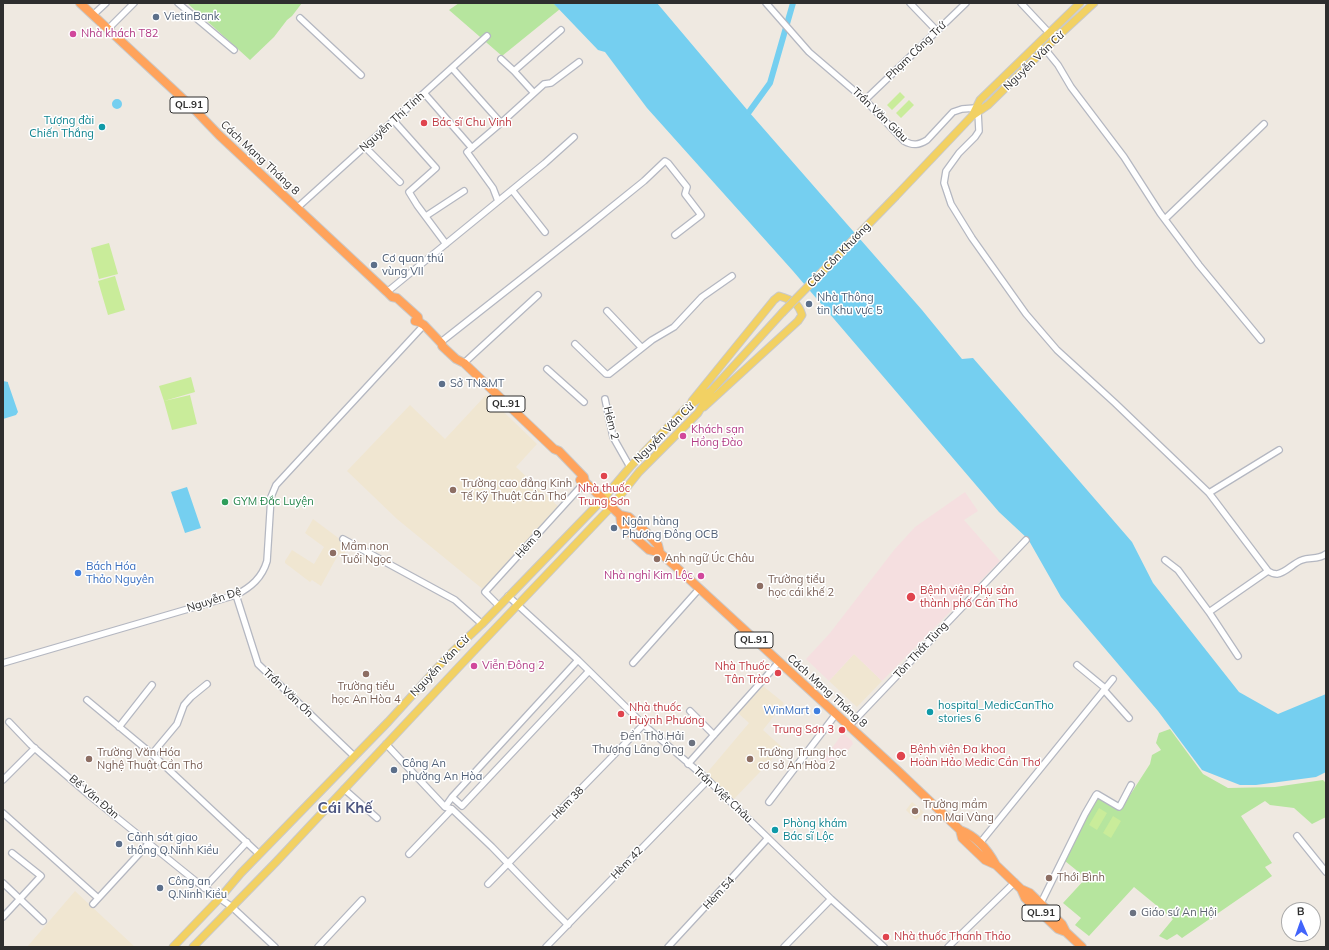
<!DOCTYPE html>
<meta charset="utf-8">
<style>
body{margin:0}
#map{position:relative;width:1329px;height:950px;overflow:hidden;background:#efe9e1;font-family:Mulish,sans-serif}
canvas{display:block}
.frame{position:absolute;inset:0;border:4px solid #2e2e2e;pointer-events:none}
.north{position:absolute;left:1281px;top:902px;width:40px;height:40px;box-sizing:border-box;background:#fff;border:1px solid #ababab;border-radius:50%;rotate:358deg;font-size:11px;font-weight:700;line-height:16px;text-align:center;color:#2e2e2e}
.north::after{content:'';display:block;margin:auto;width:14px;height:18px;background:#4264fb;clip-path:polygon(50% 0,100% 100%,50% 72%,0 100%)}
</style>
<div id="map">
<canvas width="1329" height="950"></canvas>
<div class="frame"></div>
<div class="north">B</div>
</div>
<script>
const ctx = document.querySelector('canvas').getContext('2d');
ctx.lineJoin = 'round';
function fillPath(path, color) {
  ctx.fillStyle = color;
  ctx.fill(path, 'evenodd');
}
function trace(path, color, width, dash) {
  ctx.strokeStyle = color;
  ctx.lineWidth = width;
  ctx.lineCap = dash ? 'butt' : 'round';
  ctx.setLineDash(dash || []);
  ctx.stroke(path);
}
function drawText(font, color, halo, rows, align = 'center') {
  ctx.font = font + ' Mulish,sans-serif';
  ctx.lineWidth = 3;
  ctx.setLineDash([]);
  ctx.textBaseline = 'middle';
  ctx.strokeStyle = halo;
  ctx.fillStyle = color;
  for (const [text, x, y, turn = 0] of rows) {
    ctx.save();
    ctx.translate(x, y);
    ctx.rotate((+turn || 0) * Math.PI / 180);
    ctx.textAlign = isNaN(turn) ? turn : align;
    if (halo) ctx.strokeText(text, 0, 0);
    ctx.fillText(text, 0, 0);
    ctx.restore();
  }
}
fillPath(new Path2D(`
 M 486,395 L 537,444 L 516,467 L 560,508 L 485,591 L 397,519 L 347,471 L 410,405 L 445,439 Z
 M 313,519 L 349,546 L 343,556 L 338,555 L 321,586 L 312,580 L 310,582 L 285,563 L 285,561 L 292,550 L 314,564 L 324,547 L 305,533 Z
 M 854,654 L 882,681 L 857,707 L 829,681 Z
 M 763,686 L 784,703 L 763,730 L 783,748 L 734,799 L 706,774 L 749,723 L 738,713 Z
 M 912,802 L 924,812 L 916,820 L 906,810 Z
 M 75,891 L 135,947 L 27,947 Z`), '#f0e6d1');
fillPath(new Path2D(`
 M 965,492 L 978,511 L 964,520 L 1000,561 L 882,681 L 854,654 L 829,681 L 806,659 L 830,633 L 894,550 L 915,527 Z
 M 843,733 L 852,741 L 853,744 L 843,756 L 838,754 L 830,765 L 823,760 Z`), '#f5dfe0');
fillPath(new Path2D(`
 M 187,3 L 302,3 L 292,16 L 287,20 L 274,37 L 250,60 Z
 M 459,3 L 553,3 L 560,9 L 502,56 L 449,10 Z
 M 1170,729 L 1203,774 L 1228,788 L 1275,787 L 1323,780 L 1326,783 L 1326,817 L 1312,824 L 1294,808 L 1270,805 L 1265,801 L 1241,816 L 1272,863 L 1265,867 L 1272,876 L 1182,938 L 1177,934 L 1167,940 L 1159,936 L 1173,919 L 1134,887 L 1089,936 L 1075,925 L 1081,918 L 1063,903 L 1086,878 L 1065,861 L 1097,797 L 1121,809 L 1150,764 L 1152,755 L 1161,750 L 1156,743 L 1159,733 Z`), '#b6e59e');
fillPath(new Path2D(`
 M 900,92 L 905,97 L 892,110 L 887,105 Z
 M 909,100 L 914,105 L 901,118 L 896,113 Z
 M 109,243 L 118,274 L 99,279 L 91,248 Z
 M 115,276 L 125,310 L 108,315 L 98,281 Z
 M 191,377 L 195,392 L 164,401 L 159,386 Z
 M 190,395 L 197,424 L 172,430 L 164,401 Z
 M 1099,808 L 1107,813 L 1097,830 L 1089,825 Z
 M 1113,816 L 1121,821 L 1111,838 L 1103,833 Z`), '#c9ec9a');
fillPath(new Path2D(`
 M 553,3 L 657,3 L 749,112 L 922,310 L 962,359 L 973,358 L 1132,542 L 1153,583 L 1239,692 L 1278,714 L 1326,694 L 1326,772 L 1316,777 L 1256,785 L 1240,785 L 1202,770 L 1158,711 L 1061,597 L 1028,539 L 999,512 L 793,271 L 647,108 L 605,52 L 598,50 Z
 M112 104a5 5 0 1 1 10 0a5 5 0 1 1-10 0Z
 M 3,381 L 8,382 L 8,383 L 18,412 L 16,415 L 3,419 Z
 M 187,487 L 201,528 L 185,533 L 171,492 Z`), '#75cff0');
trace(new Path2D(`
 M 749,112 L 770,83 L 793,3`), '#75cff0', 6);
const minor = new Path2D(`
 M 178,3 L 234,50
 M 766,3 L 809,52 L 865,100 L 904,141 C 913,146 919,145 927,140 L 953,112 L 962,109 L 975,108
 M 910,3 L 937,31
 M 1021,3 L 1051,35
 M 93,15 L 106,3
 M 300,18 L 361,75
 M 108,29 L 134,3
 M 1045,49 L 1058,65 L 1071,87 L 1124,157 L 1160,213 L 1199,265 L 1261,340
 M 501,59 L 514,71
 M 452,68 L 501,123
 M 424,93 L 472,148
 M 534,93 L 514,71 L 561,30
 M 865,100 L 966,3
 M 978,112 L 979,131 L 975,137 L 959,153 L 946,171 L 944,183 L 951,204 L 972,238 L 1026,314 L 1057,350 L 1115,403 L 1209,493 L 1279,450
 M 394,121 L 436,168 L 409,192 L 417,205 L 446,244
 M 365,147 L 400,182
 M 512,190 L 545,232
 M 498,201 L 493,188 L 467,152 L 501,123 L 544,84 L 551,83 L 579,62
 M 297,208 L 487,36
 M 426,216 L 464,191
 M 1165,219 L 1264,124
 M 387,292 L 545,163 L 574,137
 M 607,311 L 642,348
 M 441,342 L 587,227 L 644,181 L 665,161 L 668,163 L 687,187 L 685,194 L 701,215 L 675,235
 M 575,344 L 606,374 L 609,374 L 652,340 L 674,327 L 702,297 L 732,276
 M 464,363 L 538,295
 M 547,369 L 584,402
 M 605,399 L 613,437 L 630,467
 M 1209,493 L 1268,571 C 1271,573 1274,574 1277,574 C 1286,573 1293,563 1302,560 C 1310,557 1318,560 1326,554
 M 343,539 L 455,600 L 482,624
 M 1165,560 L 1178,570 L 1209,612 L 1238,656
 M 236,595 L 258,664 L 354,756
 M 508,596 L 578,660 L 644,725 L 708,780 L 831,899 L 884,947
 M 499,606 L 485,592 L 585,482
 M 1209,612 L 1268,571
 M 3,663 L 236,595 C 251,587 262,578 267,561 L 271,497 L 276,485 L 424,325
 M 633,663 L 699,589
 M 1077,665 L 1105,688
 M 1104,690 L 1129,718
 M 87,700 L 152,754 L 259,854
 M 690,711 L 714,735
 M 9,722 L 31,745 L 90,796 L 198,883 L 232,907 L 275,947
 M 849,726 L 1026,540
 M 119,727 L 152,685
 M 386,744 L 445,807 L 452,797 L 578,660
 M 152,754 L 177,724 L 184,705 L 191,697 L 207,684
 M 688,764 L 779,662
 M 3,780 L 35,748
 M 344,789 L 377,818
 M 452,797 L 462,806 L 589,671
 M 769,802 L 836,714
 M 445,807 L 452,809 L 492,847 L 551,908 L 568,925
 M 3,813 L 98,898
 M 1297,836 L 1326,872
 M 980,843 L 1113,679
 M 409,854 L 452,809
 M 3,883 L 43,921
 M 488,884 L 647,721
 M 204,888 L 247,842
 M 1041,903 L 1085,814 L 1096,795 L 1097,794 L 1119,807 L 1120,806 L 1131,785
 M 93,904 L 149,843
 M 3,917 L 41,876 L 12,853
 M 318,947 L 362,900
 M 546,947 L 708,780
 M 668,947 L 729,881 L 768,838
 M 784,947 L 831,899
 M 948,947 L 1015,882`);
const major = new Path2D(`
 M 972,116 L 988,105 L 1055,39 L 1094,3
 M 896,196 L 972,116 L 980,100 L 1080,3
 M 692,401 L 774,300 L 779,296 C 792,300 798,302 802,315 L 798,321 L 704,407
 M 173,947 L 219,899 L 241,873 L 388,722 L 449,655 L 482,624 L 603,499 L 630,467 L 687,407 L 709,392
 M 193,947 L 276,862 L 471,654 L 611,507 L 639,472 L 698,413 L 711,391 L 782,313`);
const highway = new Path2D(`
 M 80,3 L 194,109 L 219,135 L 387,292 L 392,297 L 397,298 L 418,317 L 419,322
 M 415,321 L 419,322 L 424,325 L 442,344 L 442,346 L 456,359 L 464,363 L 554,449 L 559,451 L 584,477 L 585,482
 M 580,480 L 585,482 L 620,515 L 629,517 L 646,532 L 658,545 L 660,553
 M 620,515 L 621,523 L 631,534 L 649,550 L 660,553 L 676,567 L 897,770 L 960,830 C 976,836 988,850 996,865
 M 960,830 L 962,838 L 985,860 L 996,865 L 1021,889 L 1030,893 L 1062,924 L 1066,932 L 1082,947
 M 1021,889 L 1025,898 L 1039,911 L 1058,929 L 1066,932`);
trace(minor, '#b4b7c1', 8);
trace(major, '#c9c9c9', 9);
trace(highway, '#c9c9c9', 10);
trace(minor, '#fff', 5.5);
trace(major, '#f2d163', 7);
trace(highway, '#ffa35c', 8);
const majorBridge = new Path2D(`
 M 782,313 L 896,196`);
trace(majorBridge, '#c9c9c9', 9, []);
trace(majorBridge, '#f2d163', 7);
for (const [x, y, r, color] of [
 [156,17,4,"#5c6f8a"],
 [73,34,4,"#d1479c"],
 [424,123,4,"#e0444e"],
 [102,127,4,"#0f9aa8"],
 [374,265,4,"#5c6f8a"],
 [809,304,4,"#5c6f8a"],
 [442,384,4,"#5c6f8a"],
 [683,436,4,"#d1479c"],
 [604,476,4,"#e0444e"],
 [453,490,4,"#8d6e63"],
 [225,502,4,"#2e9e5b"],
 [614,528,4,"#5c6f8a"],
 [333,553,4,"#8d6e63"],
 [657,559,4,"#8d6e63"],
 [78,573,4,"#3f7fe0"],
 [701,576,4,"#d1479c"],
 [760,586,4,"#8d6e63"],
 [911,597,5,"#e0444e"],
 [474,666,4,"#d1479c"],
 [778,673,4,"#e0444e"],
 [366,674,4,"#8d6e63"],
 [817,711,4,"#3f7fe0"],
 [930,712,4,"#0f9aa8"],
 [621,714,4,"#e0444e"],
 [842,730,4,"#e0444e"],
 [692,743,4,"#6b7280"],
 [901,756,5,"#e0444e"],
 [89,759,4,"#8d6e63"],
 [750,759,4,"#8d6e63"],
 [394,770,4,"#5c6f8a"],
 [915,811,4,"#8d6e63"],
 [775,830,4,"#0f9aa8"],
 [119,844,4,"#5c6f8a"],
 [1049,878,4,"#8d6e63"],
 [160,888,4,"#5c6f8a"],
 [1133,913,4,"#6b7280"],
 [886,937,4,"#e0444e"]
]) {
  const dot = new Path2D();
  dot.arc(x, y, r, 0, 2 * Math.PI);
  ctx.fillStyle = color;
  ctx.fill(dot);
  trace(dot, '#fff', 1.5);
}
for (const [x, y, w] of [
 [189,105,38],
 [506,404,38],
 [754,640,38],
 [1041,913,38]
]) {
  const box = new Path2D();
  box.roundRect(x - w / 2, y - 8, w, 16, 3);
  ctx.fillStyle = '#fff';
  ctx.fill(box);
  trace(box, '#2e2e2e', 1);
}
drawText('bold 10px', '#2e2e2e', null, [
 ["QL.91",189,105],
 ["QL.91",506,404],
 ["QL.91",754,640],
 ["QL.91",1041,913]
]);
drawText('11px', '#4e5e75', '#fff', [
 ["VietinBank",164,17],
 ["Cơ quan thú",382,259],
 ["vùng VII",382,272],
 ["Nhà Thông",817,298],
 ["tin Khu vực 5",817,311],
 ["Sở TN&MT",450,384],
 ["Ngân hàng",622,522],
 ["Phương Đông OCB",622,535],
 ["Công An",402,764],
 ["phường An Hòa",402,777],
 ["Cảnh sát giao",127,838],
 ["thông Q.Ninh Kiều",127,851],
 ["Công an",168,882],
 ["Q.Ninh Kiều",168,895]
], 'left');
drawText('11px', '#b23c85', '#fff', [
 ["Nhà khách T82",81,34],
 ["Khách sạn",691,430],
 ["Hồng Đào",691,443],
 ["Nhà nghỉ Kim Lộc",693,576,"right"],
 ["Viễn Đông 2",482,666]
], 'left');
drawText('11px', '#2e2e2e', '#fff', [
 ["Phạm Công Trứ",916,51,-44],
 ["Nguyễn Văn Cừ",1034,61,-44],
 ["Trần Văn Giàu",880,115,44],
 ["Nguyễn Thị Tính",392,122,-42],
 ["Cách Mạng Tháng 8",260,158,43],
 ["Cầu Cồn Khương",839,255,-46],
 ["Hẻm 2",611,423,76],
 ["Nguyễn Văn Cừ",664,433,-45],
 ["Hẻm 9",529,544,-48],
 ["Nguyễn Đệ",214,600,-18],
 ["Tôn Thất Tùng",921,650,-47],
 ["Nguyễn Văn Cừ",440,666,-46],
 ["Cách Mạng Tháng 8",827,691,42],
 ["Trần Văn Ơn",288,693,44],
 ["Trần Việt Châu",723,795,43],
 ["Bế Văn Đàn",94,797,40],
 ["Hèm 38",568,803,-46],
 ["Hèm 42",627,863,-46],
 ["Hèm 54",719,893,-47]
]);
drawText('11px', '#0d838f', '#fff', [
 ["Tượng đài",94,121,"right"],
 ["Chiến Thắng",94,134,"right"],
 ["hospital_MedicCanTho",938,706],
 ["stories 6",938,719],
 ["Phòng khám",783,824],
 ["Bác sĩ Lộc",783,837]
], 'left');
drawText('11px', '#be3a42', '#fff', [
 ["Bác sĩ Chu Vinh",432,123],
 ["Nhà thuốc",604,489,"center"],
 ["Trung Sơn",604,502,"center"],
 ["Bệnh viện Phụ sản",920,591],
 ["thành phố Cần Thơ",920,604],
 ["Nhà Thuốc",770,667,"right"],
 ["Tân Trào",770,680,"right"],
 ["Nhà thuốc",629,708],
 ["Huỳnh Phương",629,721],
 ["Trung Sơn 3",834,730,"right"],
 ["Bệnh viện Đa khoa",910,750],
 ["Hoàn Hảo Medic Cần Thơ",910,763],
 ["Nhà thuốc Thanh Thảo",894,937]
], 'left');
drawText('11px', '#785e54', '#fff', [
 ["Trường cao đẳng Kinh",461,484],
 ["Tế Kỹ Thuật Cần Thơ",461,497],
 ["Mầm non",341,547],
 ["Tuổi Ngọc",341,560],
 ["Anh ngữ Úc Châu",665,559],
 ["Trường tiểu",768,580],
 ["học cái khế 2",768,593],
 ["Trường tiểu",366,687,"center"],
 ["học An Hòa 4",366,700,"center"],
 ["Trường Văn Hóa",97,753],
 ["Nghệ Thuật Cần Thơ",97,766],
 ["Trường Trung học",758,753],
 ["cơ sở An Hòa 2",758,766],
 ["Trường mầm",923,805],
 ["non Mai Vàng",923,818],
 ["Thới Bình",1057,878]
], 'left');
drawText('11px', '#27864d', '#fff', [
 ["GYM Đắc Luyện",233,502]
], 'left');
drawText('11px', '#366cbe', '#fff', [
 ["Bách Hóa",86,567],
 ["Thảo Nguyên",86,580],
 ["WinMart",809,711,"right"]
], 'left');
drawText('11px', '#5b616d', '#fff', [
 ["Đền Thờ Hải",684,737],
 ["Thượng Lãng Ông",684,750],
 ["Giáo sứ An Hội",1141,913,"left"]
], 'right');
drawText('bold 15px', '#4d5680', '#fff', [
 ["Cái Khế",345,808]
]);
</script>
